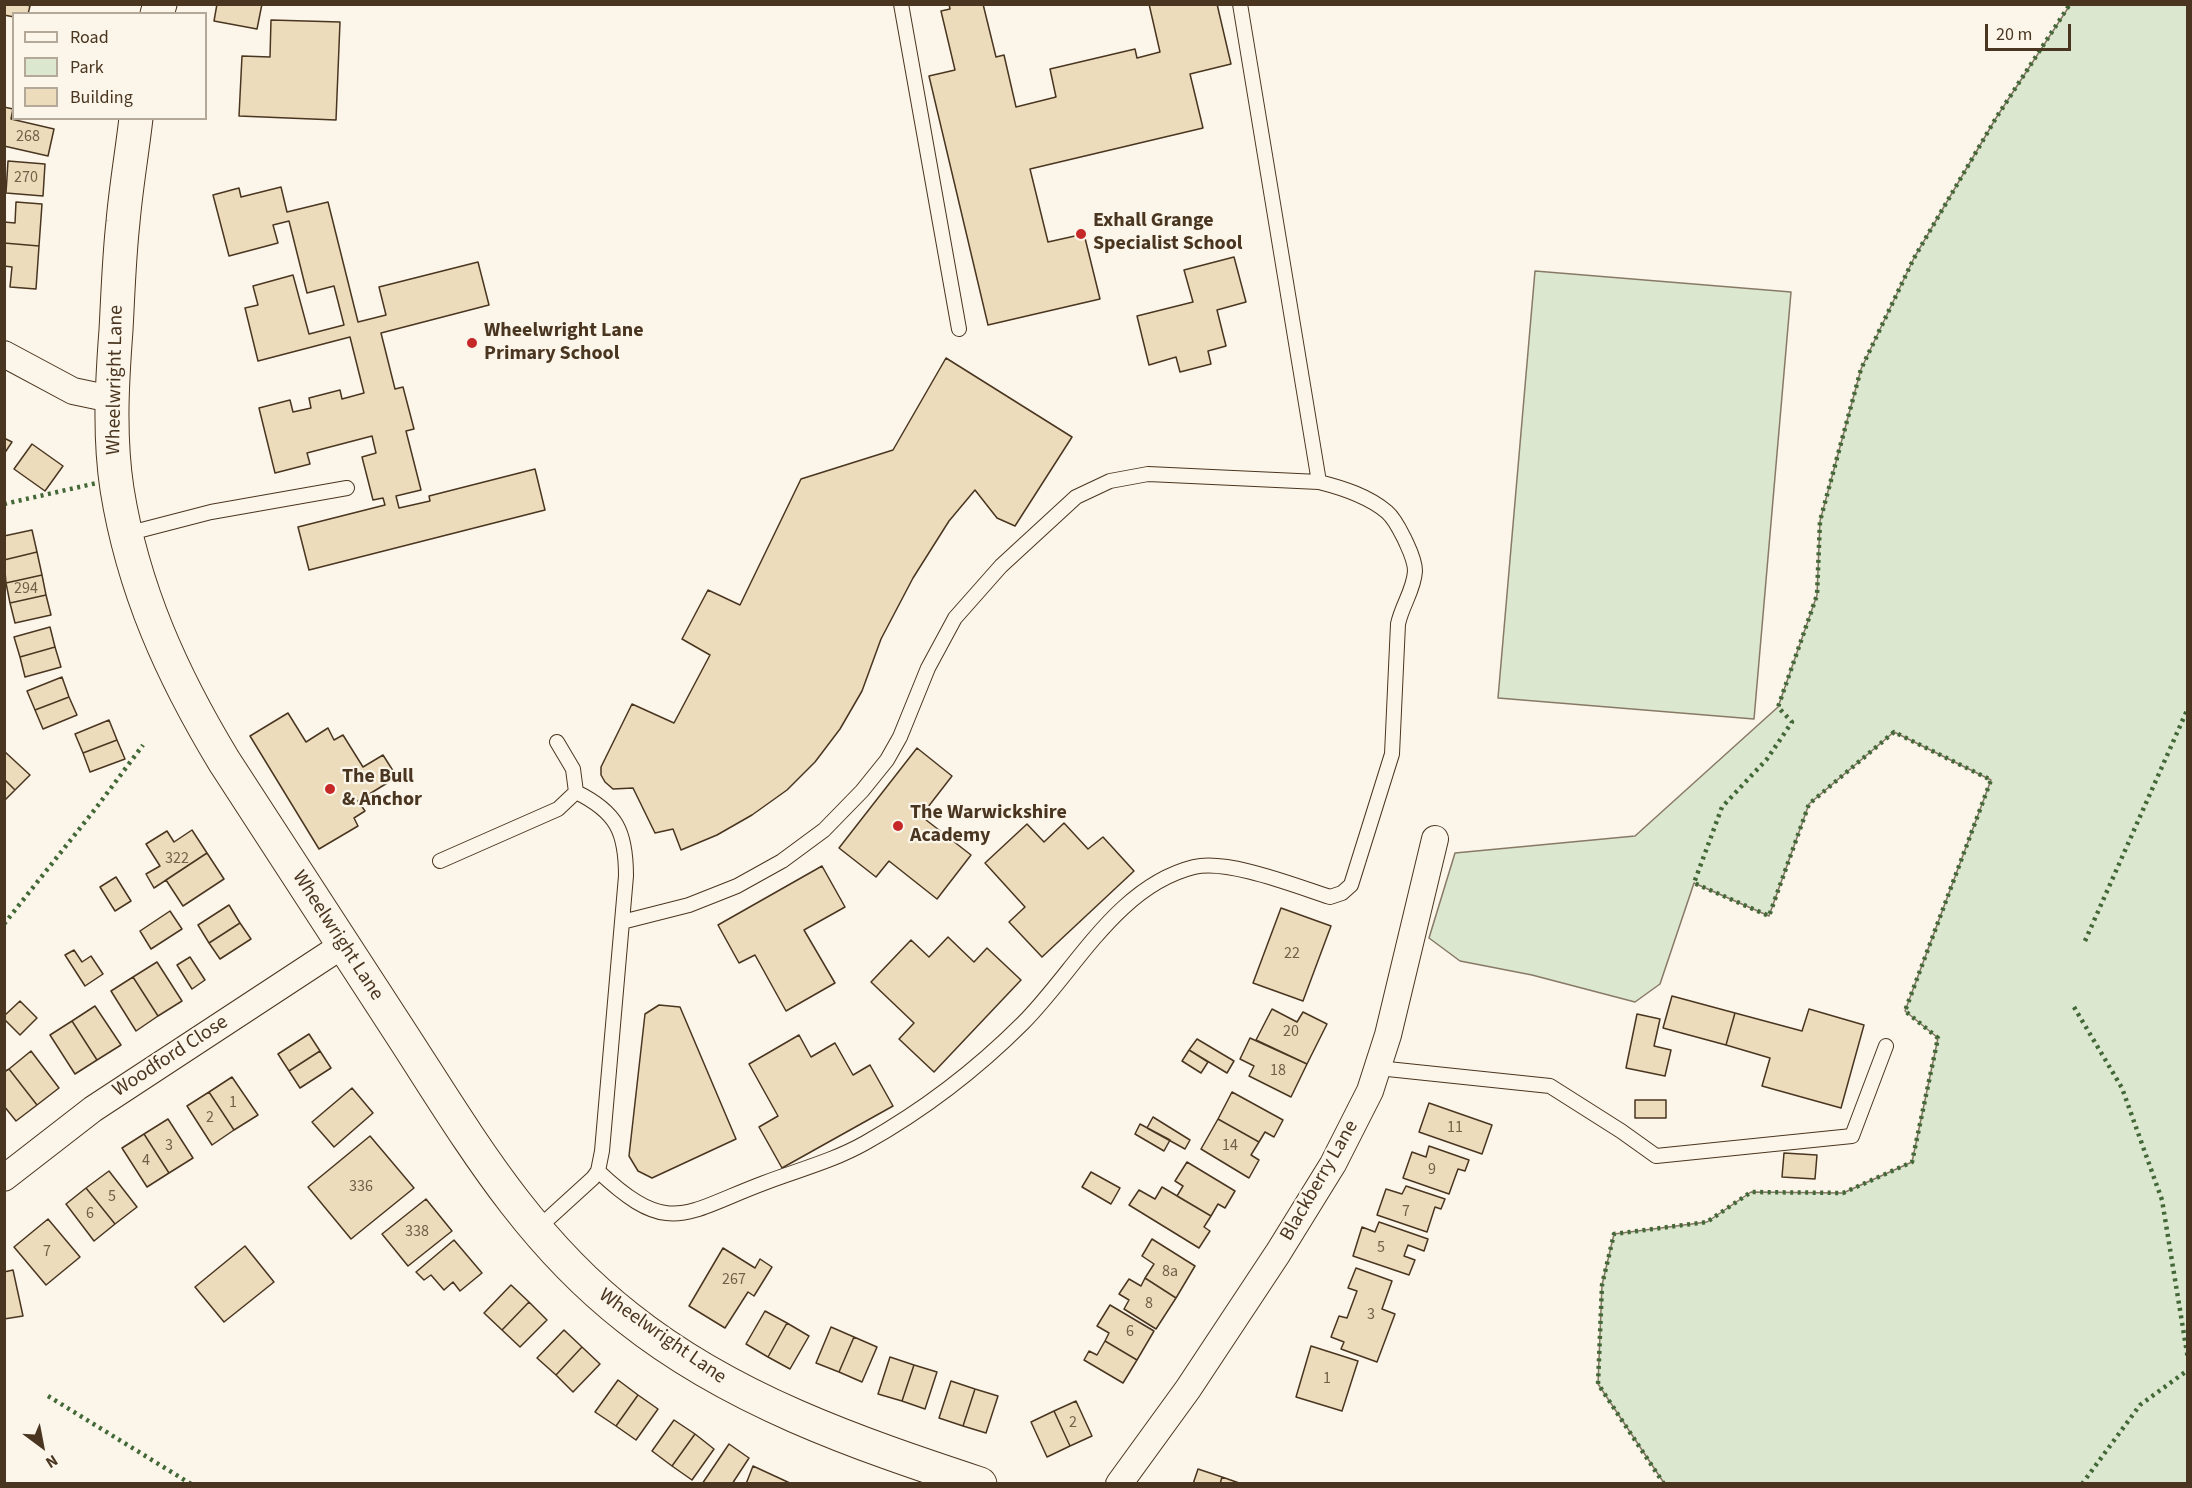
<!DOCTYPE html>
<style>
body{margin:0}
#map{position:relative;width:2192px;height:1488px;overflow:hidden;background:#fbf6e9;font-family:"Source Sans 3",sans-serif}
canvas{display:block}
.frame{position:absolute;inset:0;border:6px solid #4a3520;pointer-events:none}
.legend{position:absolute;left:12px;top:12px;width:195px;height:108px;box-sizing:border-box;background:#fbf6e9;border:2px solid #b4a999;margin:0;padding:8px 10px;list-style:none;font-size:18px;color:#4a3520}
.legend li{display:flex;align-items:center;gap:12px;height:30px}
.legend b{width:30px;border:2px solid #b4a999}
.north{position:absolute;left:12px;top:1416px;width:60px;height:60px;-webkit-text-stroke:4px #fbf6e9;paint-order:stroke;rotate:148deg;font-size:16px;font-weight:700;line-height:24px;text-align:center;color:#4a3520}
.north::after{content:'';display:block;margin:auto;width:21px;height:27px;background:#4a3520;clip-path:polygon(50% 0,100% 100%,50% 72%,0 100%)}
.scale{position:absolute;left:1985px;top:24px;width:86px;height:27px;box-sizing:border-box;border:3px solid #4a3520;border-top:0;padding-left:8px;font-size:18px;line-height:21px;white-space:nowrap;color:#4a3520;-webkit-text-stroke:4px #fbf6e9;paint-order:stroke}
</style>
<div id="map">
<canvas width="2192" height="1488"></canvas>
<div class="frame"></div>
<ul class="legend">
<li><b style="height:8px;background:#fbf6e9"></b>Road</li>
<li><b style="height:16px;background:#dce7d0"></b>Park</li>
<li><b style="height:16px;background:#ecdcbc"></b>Building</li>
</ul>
<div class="north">N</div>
<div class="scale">20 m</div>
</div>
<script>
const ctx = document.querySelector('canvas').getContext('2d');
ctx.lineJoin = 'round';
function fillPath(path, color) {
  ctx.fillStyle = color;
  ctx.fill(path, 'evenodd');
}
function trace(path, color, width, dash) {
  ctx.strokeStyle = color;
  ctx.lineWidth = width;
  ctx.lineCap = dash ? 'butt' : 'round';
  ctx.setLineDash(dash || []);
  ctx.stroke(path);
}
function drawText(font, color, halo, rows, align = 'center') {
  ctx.font = font + ' "Source Sans 3",sans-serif';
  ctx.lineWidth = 4.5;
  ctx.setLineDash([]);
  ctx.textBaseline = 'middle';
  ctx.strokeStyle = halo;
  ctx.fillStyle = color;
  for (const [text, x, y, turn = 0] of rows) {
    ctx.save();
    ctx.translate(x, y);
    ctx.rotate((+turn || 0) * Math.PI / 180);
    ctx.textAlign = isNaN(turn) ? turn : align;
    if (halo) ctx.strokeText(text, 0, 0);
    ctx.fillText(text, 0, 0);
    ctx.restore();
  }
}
const green = new Path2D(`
 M 2070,5 L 2187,5 L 2187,1483 L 1664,1483 L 1598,1384 L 1602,1285 L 1614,1234 L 1707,1222 L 1751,1192 L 1843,1193 L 1912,1162 L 1938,1038 L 1905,1011 L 1991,780 L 1894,732 L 1809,804 L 1769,916 L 1694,883 L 1660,984 L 1635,1002 L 1532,975 L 1460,961 L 1429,938 L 1455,853 L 1635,836 L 1778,707 L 1817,595 L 1820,521 L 1861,369 L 1914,258 L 1996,118 Z
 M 1535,271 L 1791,292 L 1754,719 L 1498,698 Z`);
fillPath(green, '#dce7d0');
trace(green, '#887966', 1.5);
const building = new Path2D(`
 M 4,4 L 24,4 L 30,6 L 28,14 L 14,14 L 14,17 L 4,15 Z
 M 217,4 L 262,4 L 257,29 L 214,21 Z
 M 949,4 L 983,4 L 996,57 L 1004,55 L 1016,107 L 1056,97 L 1050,69 L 1135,49 L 1137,58 L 1160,52 L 1149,4 L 1217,4 L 1231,64 L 1190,74 L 1203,128 L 1030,169 L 1048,242 L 1084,234 L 1100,299 L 988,325 L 929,76 L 955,70 L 941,11 L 950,9 Z
 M 271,20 L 340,22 L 336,120 L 239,116 L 242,56 L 270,57 Z
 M 4,107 L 13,109 L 11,119 L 54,129 L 48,156 L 4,146 Z
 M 8,161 L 45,164 L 43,196 L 6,193 Z
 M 281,187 L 287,212 L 328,202 L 358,322 L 386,315 L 379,287 L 478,262 L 489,305 L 381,333 L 395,389 L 403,387 L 414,429 L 406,431 L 421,490 L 396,496 L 399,508 L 430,501 L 429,496 L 535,469 L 545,510 L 309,570 L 298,527 L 385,505 L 383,498 L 373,500 L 362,457 L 376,453 L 372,436 L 307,453 L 310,464 L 275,473 L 259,408 L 290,400 L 293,412 L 311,408 L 309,398 L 340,390 L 342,399 L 364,393 L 350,337 L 258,361 L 245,308 L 258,305 L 253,286 L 293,275 L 309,334 L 344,325 L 334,286 L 307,293 L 289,221 L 273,225 L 278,243 L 229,256 L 213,195 L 239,188 L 241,197 Z
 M 16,202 L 42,204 L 39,246 L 4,243 L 4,222 L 15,223 Z
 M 4,243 L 39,246 L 36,289 L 10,287 L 12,267 L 4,266 Z
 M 1234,257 L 1246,302 L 1217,310 L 1226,346 L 1208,351 L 1211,364 L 1180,372 L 1176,357 L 1149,365 L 1137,316 L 1193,302 L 1184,270 Z
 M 946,358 L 1072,437 L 1015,526 L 997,518 L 975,490 L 949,521 L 913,578 L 881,639 L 862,691 L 840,729 L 815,762 L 787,790 L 752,815 L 717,835 L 681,850 L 673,829 L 655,833 L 633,788 L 613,789 L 605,782 L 601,775 L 601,767 L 632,704 L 674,723 L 710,655 L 682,639 L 708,590 L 740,605 L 801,479 L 893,450 Z
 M 4,438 L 12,442 L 4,454 Z
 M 32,444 L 63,466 L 45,491 L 14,469 Z
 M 32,530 L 37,552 L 4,560 L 4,536 Z
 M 37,552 L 42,575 L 6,583 L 4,560 Z
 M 42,575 L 46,595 L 10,603 L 6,583 Z
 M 46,595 L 51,615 L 15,623 L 10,603 Z
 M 50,627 L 55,647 L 20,657 L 14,637 Z
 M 55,647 L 61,667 L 25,677 L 20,657 Z
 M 62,677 L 69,697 L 35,710 L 27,691 Z
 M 69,697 L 77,715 L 43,729 L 35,710 Z
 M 288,713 L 306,742 L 328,728 L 334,740 L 343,735 L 363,767 L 383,755 L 397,777 L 358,801 L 365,811 L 354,818 L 358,826 L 319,849 L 250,736 Z
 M 109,720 L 117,740 L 83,753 L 75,734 Z
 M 117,740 L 125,759 L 90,772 L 83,753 Z
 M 917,748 L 952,776 L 921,816 L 971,855 L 937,899 L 889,861 L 876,877 L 839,848 Z
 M 4,751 L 30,775 L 15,790 L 4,779 Z
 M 4,779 L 15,790 L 4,801 Z
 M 1064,823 L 1088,849 L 1103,837 L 1134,871 L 1042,957 L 1009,922 L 1025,907 L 985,863 L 1027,824 L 1044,842 Z
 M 192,830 L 207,853 L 154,888 L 146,874 L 160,866 L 146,844 L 167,831 L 174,842 Z
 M 207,853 L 224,879 L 183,906 L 166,880 Z
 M 822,866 L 845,907 L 804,930 L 835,983 L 786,1011 L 755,955 L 739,963 L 718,925 Z
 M 116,877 L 131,901 L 115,911 L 100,887 Z
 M 229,905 L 240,923 L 209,943 L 198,925 Z
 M 1281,908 L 1331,926 L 1303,1001 L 1253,983 Z
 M 170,911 L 182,929 L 151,949 L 140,931 Z
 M 240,923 L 251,939 L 220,959 L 209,943 Z
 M 948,937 L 974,962 L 987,948 L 1021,980 L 934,1072 L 899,1039 L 914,1023 L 871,982 L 911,940 L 929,957 Z
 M 74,950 L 82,962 L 91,956 L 103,974 L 85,986 L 65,955 Z
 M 190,957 L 205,980 L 192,989 L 177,965 Z
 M 157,962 L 182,1001 L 158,1016 L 133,977 Z
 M 133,977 L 158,1016 L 136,1031 L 111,991 Z
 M 1672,996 L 1735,1013 L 1726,1045 L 1663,1028 Z
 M 20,1001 L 37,1018 L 20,1035 L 4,1019 L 4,1016 Z
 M 659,1005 L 680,1007 L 736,1139 L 652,1178 L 638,1171 L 629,1156 L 645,1014 Z
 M 95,1006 L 121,1045 L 97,1060 L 72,1021 Z
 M 1272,1009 L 1297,1022 L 1303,1012 L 1327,1024 L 1307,1064 L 1256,1040 Z
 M 1809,1009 L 1864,1025 L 1841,1108 L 1762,1086 L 1770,1058 L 1726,1045 L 1735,1013 L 1802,1031 Z
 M 1637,1014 L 1660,1019 L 1654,1046 L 1671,1050 L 1665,1076 L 1626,1068 Z
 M 72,1021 L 97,1060 L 75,1074 L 50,1035 Z
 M 309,1034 L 320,1051 L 289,1071 L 278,1054 Z
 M 799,1035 L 811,1057 L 835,1043 L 853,1075 L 870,1065 L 893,1106 L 782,1168 L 759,1127 L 778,1116 L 749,1064 Z
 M 1250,1038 L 1307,1064 L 1291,1097 L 1249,1076 L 1254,1066 L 1240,1059 Z
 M 1197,1039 L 1234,1061 L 1227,1073 L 1189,1050 Z
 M 1189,1050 L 1208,1062 L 1201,1073 L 1182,1061 Z
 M 31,1051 L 59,1088 L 37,1105 L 9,1069 Z
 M 320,1051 L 331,1068 L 300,1088 L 289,1071 Z
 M 9,1069 L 37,1105 L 16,1121 L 4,1106 L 4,1072 Z
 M 232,1077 L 258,1115 L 234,1130 L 209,1092 Z
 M 352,1088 L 373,1113 L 334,1147 L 312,1122 Z
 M 209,1092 L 234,1130 L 212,1145 L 187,1106 Z
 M 1232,1092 L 1283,1120 L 1274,1137 L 1265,1132 L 1259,1142 L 1218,1119 Z
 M 1635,1100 L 1666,1100 L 1666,1118 L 1635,1118 Z
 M 1429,1103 L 1492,1125 L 1482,1154 L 1419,1132 Z
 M 1153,1117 L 1190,1140 L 1185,1149 L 1147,1128 Z
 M 168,1119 L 193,1158 L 169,1173 L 144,1134 Z
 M 1218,1119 L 1259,1142 L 1251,1155 L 1259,1160 L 1249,1178 L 1201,1149 Z
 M 1140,1124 L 1170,1140 L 1164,1151 L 1135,1134 Z
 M 144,1134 L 169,1173 L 147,1187 L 122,1148 Z
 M 370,1136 L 414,1188 L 351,1239 L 308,1187 Z
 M 1429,1146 L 1469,1160 L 1465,1171 L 1458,1169 L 1449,1194 L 1403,1178 L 1412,1152 L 1426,1157 Z
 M 1784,1153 L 1817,1155 L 1815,1179 L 1782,1177 Z
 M 1187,1162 L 1235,1191 L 1225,1208 L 1218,1204 L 1211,1216 L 1177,1196 L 1183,1186 L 1175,1181 Z
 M 109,1171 L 137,1207 L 115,1224 L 86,1188 Z
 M 1091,1172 L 1120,1188 L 1111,1204 L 1082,1187 Z
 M 1406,1186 L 1445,1199 L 1441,1209 L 1435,1207 L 1427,1232 L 1377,1215 L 1386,1189 L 1402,1194 Z
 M 1162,1187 L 1211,1216 L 1204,1227 L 1210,1231 L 1199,1248 L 1129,1205 L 1139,1190 L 1155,1199 Z
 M 86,1188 L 115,1224 L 94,1241 L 66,1204 Z
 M 426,1199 L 452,1231 L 408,1266 L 382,1234 Z
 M 48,1219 L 80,1257 L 46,1285 L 14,1247 Z
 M 1379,1222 L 1428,1239 L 1424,1251 L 1408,1245 L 1404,1256 L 1415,1260 L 1409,1275 L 1353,1256 L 1362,1227 L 1375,1232 Z
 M 1152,1239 L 1195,1266 L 1176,1298 L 1145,1278 L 1154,1264 L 1142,1256 Z
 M 454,1240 L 482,1273 L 460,1291 L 453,1282 L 444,1290 L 431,1275 L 424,1280 L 416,1272 Z
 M 245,1246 L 274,1282 L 224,1322 L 195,1287 Z
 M 723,1248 L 755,1268 L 760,1259 L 772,1267 L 754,1296 L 748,1292 L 725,1328 L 689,1306 Z
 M 1356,1268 L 1392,1281 L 1382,1309 L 1395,1314 L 1377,1362 L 1341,1349 L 1344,1342 L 1331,1337 L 1339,1316 L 1347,1318 L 1357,1291 L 1348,1288 Z
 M 13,1270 L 23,1316 L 4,1319 L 4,1272 Z
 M 1145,1278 L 1176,1298 L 1156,1329 L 1124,1309 L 1129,1300 L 1119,1294 L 1129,1279 L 1141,1286 Z
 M 511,1285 L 529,1302 L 502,1330 L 484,1313 Z
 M 529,1302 L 547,1320 L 520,1347 L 502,1330 Z
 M 1110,1305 L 1154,1331 L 1137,1360 L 1105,1341 L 1109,1333 L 1097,1326 Z
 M 765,1311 L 787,1323 L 768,1357 L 746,1344 Z
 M 787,1323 L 809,1336 L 790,1369 L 768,1357 Z
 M 831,1327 L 854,1337 L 839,1372 L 816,1363 Z
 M 564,1330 L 582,1347 L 556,1375 L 537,1358 Z
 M 854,1337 L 877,1347 L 862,1382 L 839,1372 Z
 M 1105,1341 L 1137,1360 L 1123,1383 L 1084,1360 L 1089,1351 L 1097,1355 Z
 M 1311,1346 L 1358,1361 L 1342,1411 L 1296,1397 Z
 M 582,1347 L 600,1364 L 573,1392 L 556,1375 Z
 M 890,1357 L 914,1365 L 902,1401 L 878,1394 Z
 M 914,1365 L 937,1372 L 925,1409 L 902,1401 Z
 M 618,1380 L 638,1395 L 616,1426 L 595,1412 Z
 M 951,1381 L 975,1389 L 963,1426 L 939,1418 Z
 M 975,1389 L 998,1396 L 986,1433 L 963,1426 Z
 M 638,1395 L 658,1409 L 636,1440 L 616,1426 Z
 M 1076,1401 L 1092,1436 L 1070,1446 L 1054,1411 Z
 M 1054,1411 L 1070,1446 L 1047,1457 L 1031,1422 Z
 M 674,1420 L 695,1434 L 672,1466 L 652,1451 Z
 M 695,1434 L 714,1449 L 692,1480 L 672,1466 Z
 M 729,1444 L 749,1458 L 732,1484 L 702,1484 Z
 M 753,1466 L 792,1484 L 746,1484 Z
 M 1198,1469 L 1222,1477 L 1220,1484 L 1193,1484 Z
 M 1222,1477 L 1242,1484 L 1220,1484 Z`);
fillPath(building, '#ecdcbc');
trace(building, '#4a3520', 1.5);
const service = new Path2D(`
 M 901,4 L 959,329
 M 1240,4 L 1319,482
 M 126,534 L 211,512 L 347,488
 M 557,742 L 573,769 L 576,792
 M 440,861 L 558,809 L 576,792
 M 1378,1068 L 1550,1086 L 1621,1131 L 1656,1156 L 1852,1136 L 1886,1046
 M 598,1171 C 669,1238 684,1213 764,1183 C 798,1170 833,1161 865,1143 C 922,1111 977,1069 1023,1023 C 1075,971 1117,886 1194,867 C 1228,859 1296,886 1330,897 L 1342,893 L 1351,885 L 1392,754 L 1398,624 C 1402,605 1414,590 1415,571 C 1415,560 1409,549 1405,540 C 1400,530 1395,519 1387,512 C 1368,496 1343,488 1319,482 L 1148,474 L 1110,481 L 1076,497 L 1001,566 L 955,618 L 928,668 L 900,737 L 887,760 L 862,791 L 824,830 L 782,861 L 737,886 L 689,905 L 622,922
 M 537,1229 L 593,1178 L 598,1171 L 602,1151 L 626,876 C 626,832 617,812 576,792`);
const minor = new Path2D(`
 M 4,354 L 73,391 L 111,399
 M 4,1178 L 93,1109 L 343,945
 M 1119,1484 L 1188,1389 L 1278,1253 L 1333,1164 L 1370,1091 L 1388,1035 L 1435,839`);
const tertiary = new Path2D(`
 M 157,14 L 160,4
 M 136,118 C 132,153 126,187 123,222 C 119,258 118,294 116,330 C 112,383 109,436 117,489 C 133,589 172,675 224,761 C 283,852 342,943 402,1035 C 470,1140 527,1239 628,1318 C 731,1400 856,1443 980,1484`);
trace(service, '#4a3520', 16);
trace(minor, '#4a3520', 28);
trace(tertiary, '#4a3520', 35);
trace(service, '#fbf6e9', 14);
trace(minor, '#fbf6e9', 26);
trace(tertiary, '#fbf6e9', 33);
trace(new Path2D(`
 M 4,504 L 97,483
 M 4,924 L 96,808 L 143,745
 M 2085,941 L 2188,708
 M 2074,1007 L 2122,1088 L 2162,1200 L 2188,1359
 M 48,1396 L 191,1484
 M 1664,1484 L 1598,1384 L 1602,1285 L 1614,1234 L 1707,1222 L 1751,1192 L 1843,1193 L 1912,1162 L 1938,1038 L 1905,1011 L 1991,780 L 1894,732 L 1809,804 L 1769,916 L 1694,883 L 1722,807 L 1767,759 L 1792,722 L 1778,707 L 1817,595 L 1820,521 L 1861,369 L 1914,258 L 1996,118 L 2070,4
 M 2082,1484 L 2140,1405 L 2188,1370`), '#436837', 4.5, [3, 4.5]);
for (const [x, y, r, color] of [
 [1081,234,6,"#c62828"],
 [472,343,6,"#c62828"],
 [330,789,6,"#c62828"],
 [898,826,6,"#c62828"]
]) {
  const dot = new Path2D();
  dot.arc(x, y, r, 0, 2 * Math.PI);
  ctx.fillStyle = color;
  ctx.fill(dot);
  trace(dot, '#fbf6e9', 2);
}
drawText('16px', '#725f47', null, [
 ["268",28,137],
 ["270",26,178],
 ["294",26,589],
 ["322",177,859],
 ["22",1292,954],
 ["20",1291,1032],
 ["18",1278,1071],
 ["1",233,1103],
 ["2",210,1118],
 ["11",1455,1128],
 ["3",169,1146],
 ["14",1230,1146],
 ["4",146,1161],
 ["9",1432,1170],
 ["336",361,1187],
 ["5",112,1197],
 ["7",1406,1212],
 ["6",90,1214],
 ["338",417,1232],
 ["5",1381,1248],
 ["7",47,1252],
 ["8a",1170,1272],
 ["267",734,1280],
 ["8",1149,1304],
 ["3",1371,1315],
 ["6",1130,1332],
 ["1",1327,1379],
 ["2",1073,1423]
]);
drawText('bold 20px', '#4a3520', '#fbf6e9', [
 ["Exhall Grange",1093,222],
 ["Specialist School",1093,245],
 ["Wheelwright Lane",484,332],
 ["Primary School",484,355],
 ["The Bull",342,778],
 ["& Anchor",342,801],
 ["The Warwickshire",910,814],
 ["Academy",910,837]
], 'left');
drawText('20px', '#4a3520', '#fbf6e9', [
 ["Wheelwright Lane",116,380,-89],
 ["Wheelwright Lane",337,936,57],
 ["Woodford Close",171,1057,-33],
 ["Blackberry Lane",1320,1181,-60],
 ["Wheelwright Lane",662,1337,35]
]);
</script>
